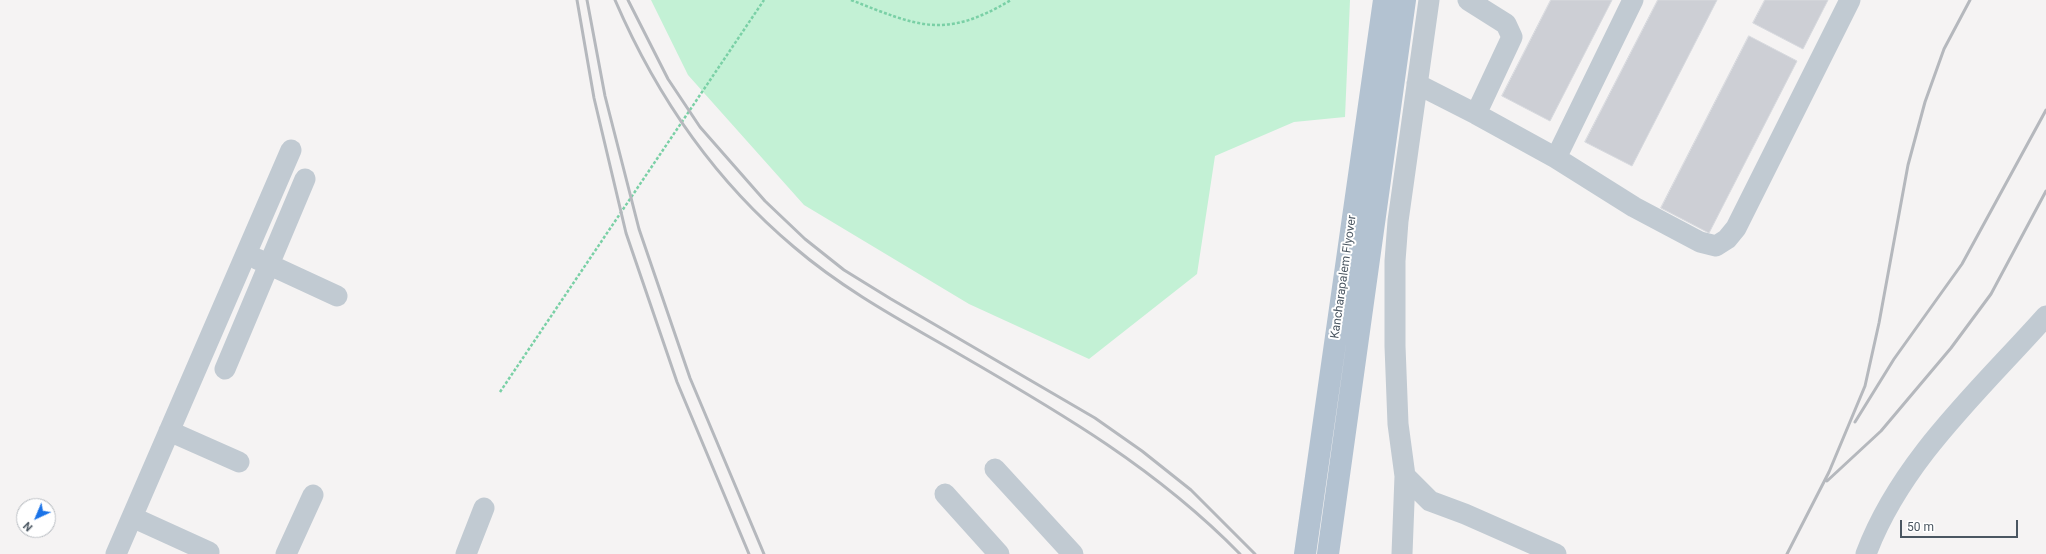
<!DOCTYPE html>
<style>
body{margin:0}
#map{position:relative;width:2046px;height:554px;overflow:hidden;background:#f5f3f3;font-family:Roboto,sans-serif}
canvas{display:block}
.north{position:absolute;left:16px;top:498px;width:40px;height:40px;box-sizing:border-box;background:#fff;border:1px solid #b7bbc0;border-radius:50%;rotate:224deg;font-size:11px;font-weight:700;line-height:16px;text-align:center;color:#4a5661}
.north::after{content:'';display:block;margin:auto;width:14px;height:18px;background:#1a73e8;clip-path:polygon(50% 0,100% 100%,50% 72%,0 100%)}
.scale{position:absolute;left:1900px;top:520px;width:118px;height:18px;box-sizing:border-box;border:2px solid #4a5661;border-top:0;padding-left:5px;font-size:12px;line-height:14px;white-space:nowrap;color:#4a5661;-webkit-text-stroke:3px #fff;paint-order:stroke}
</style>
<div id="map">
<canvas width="2046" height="554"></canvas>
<div class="north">N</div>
<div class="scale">50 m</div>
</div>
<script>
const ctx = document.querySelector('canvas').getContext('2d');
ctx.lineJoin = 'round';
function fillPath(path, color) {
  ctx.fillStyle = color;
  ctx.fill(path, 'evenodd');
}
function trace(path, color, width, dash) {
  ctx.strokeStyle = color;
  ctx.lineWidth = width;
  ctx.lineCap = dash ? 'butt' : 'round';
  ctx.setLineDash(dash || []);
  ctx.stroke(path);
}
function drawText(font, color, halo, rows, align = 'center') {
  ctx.font = font + ' Roboto,sans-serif';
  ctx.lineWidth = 4;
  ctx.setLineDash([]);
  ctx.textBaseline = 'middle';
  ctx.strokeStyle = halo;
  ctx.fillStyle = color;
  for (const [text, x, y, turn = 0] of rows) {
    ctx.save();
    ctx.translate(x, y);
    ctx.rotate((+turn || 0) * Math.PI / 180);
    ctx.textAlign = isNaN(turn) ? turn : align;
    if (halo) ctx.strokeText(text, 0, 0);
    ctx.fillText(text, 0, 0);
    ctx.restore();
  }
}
fillPath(new Path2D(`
 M 651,0 L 1350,0 L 1345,117 L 1294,122 L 1215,156 L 1197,274 L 1089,359 L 969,304 L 804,205 L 688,75 Z`), '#c3f1d5');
const building = new Path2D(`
 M 1551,0 L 1612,0 L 1550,121 L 1502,96 Z
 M 1658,0 L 1717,0 L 1632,166 L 1585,142 Z
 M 1765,0 L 1828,0 L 1803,49 L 1753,23 Z
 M 1749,36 L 1797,61 L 1709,233 L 1661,208 Z`);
fillPath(building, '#cdcfd5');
trace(building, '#d7d9de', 1);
trace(new Path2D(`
 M 851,0 C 918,26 944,40 1011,0
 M 500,392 L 764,0`), '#7ad0a6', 2.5, [3, 2]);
trace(new Path2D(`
 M 1468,0 L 1506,24 L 1512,37 L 1476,114
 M 1417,84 L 1476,114 L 1556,158 L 1634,207 L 1700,242 L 1716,246 L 1727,239 L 1736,228 L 1850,0
 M 1556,158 L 1633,0
 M 257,259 L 337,296
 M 225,369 L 305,179
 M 169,431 L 239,462
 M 995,469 L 1073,554
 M 1405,476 L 1430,501 L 1465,514 L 1556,554
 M 945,494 L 999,554
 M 132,517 L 209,552
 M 116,554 L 291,150
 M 286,554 L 313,495
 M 466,554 L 484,508
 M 1402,554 L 1405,476 L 1398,424 L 1395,346 L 1395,261 L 1398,221 L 1429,0
 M 1866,554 C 1901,460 1981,389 2046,316`), '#c1cad2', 21);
trace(new Path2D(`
 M 1305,554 L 1384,0
 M 1328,554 L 1405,0`), '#b3c2d1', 22);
trace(new Path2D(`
 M 577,0 L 594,98 L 626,233 L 677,382 L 749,554
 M 587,0 L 605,96 L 639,229 L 690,378 L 764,554
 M 615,0 C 656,95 714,180 794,247 C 844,290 902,321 959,354 C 1061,413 1157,469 1240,554
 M 628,0 L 668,79 L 700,127 L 765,201 L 805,239 L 844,270 L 891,299 L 1095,418 L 1142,451 L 1191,490 L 1255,554
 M 1855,422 L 1894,359 L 1962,264 L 2046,110
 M 1827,481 L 1881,431 L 1951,348 L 1991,294 L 2046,191
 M 1787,554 L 1829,472 L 1865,386 L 1879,323 L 1908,165 L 1925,102 L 1944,49 L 1970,0`), '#b5b8bd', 3);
drawText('12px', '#4a5661', '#fff', [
 ["Kancharapalem Flyover",1344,277,-82]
]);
</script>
